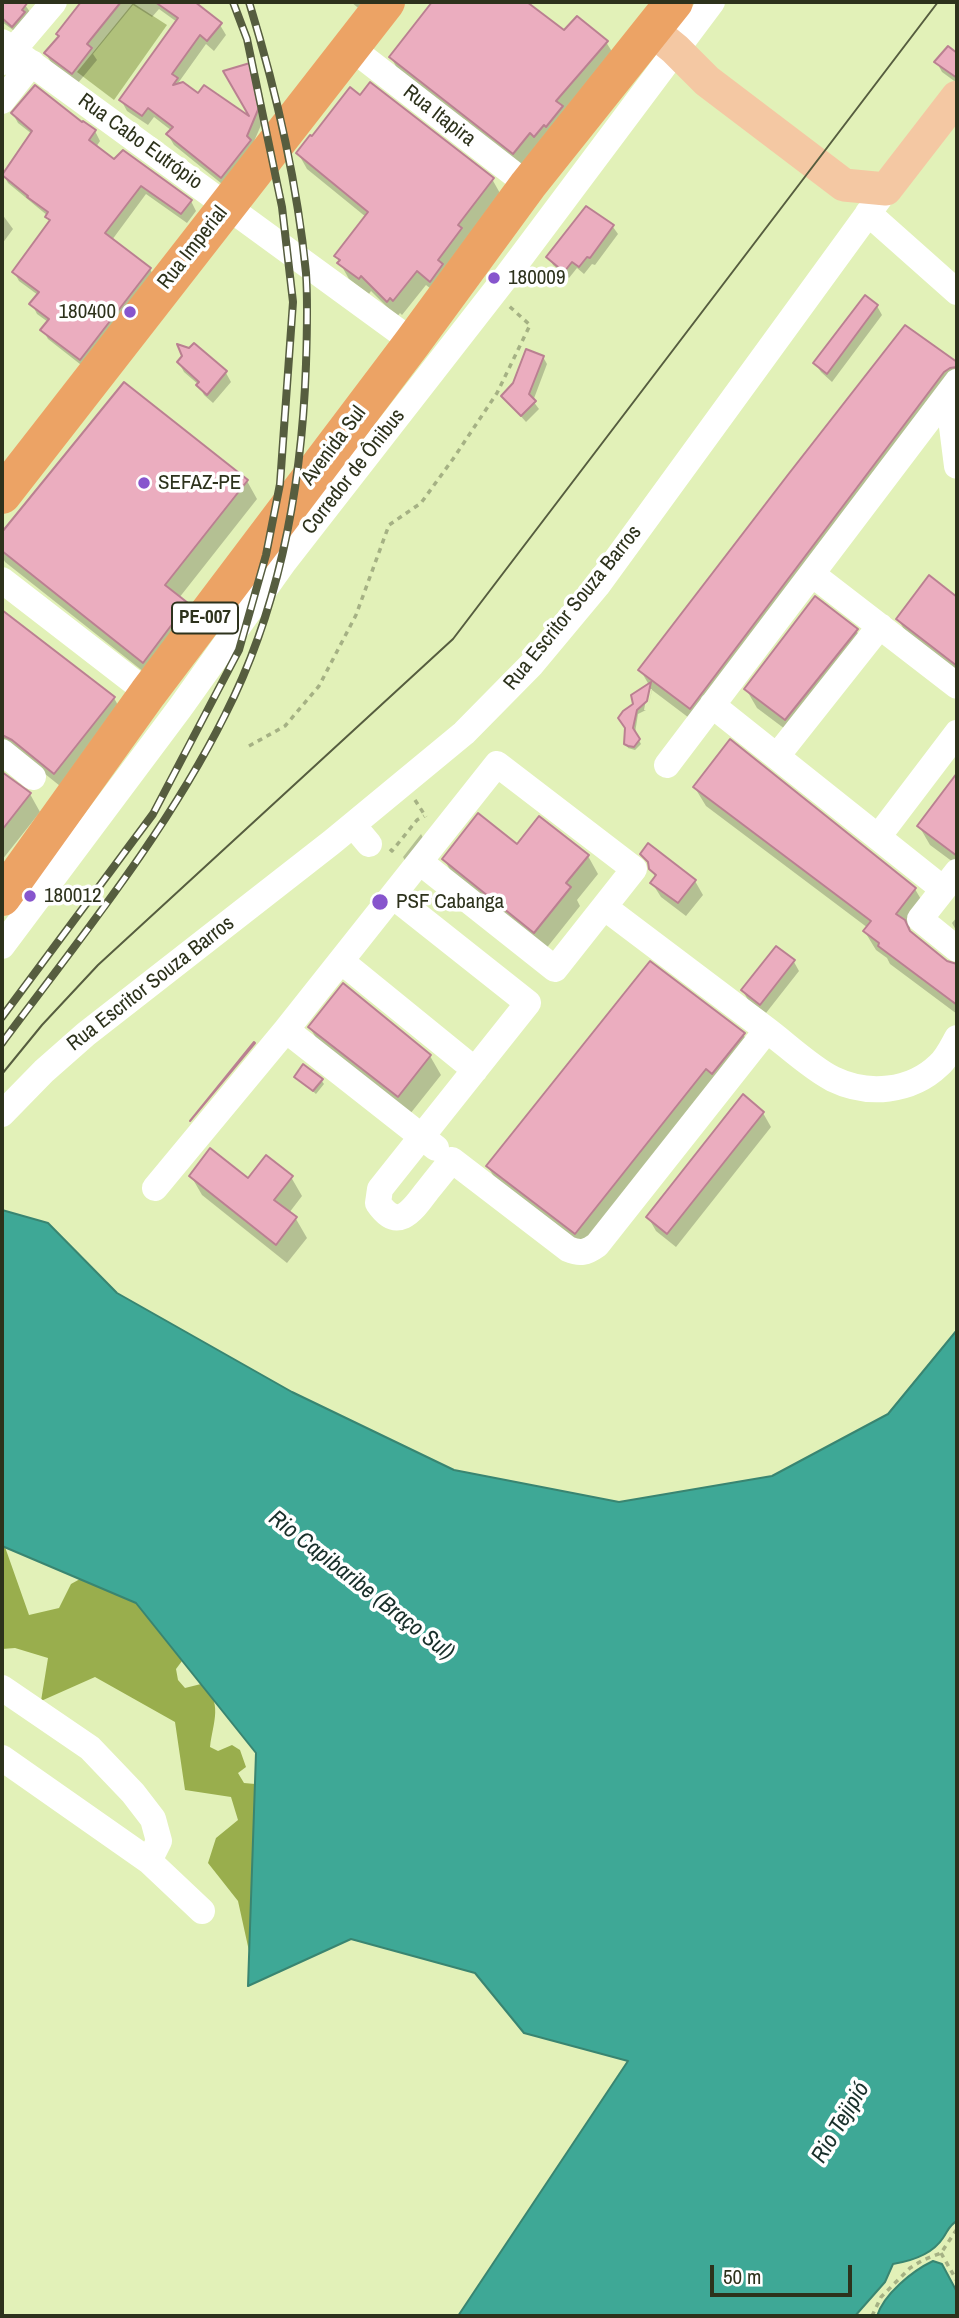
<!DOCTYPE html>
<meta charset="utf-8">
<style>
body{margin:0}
#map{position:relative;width:959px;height:2318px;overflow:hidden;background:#e2f1b8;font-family:"Archivo Narrow",sans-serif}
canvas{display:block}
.frame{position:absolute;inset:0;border:4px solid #2d321c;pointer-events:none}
.scale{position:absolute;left:710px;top:2265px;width:142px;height:32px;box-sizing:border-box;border:4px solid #2d321c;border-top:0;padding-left:9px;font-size:21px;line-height:24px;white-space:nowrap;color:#2d321c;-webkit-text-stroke:5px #fff;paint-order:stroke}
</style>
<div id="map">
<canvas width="959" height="2318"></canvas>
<div class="frame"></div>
<div class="scale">50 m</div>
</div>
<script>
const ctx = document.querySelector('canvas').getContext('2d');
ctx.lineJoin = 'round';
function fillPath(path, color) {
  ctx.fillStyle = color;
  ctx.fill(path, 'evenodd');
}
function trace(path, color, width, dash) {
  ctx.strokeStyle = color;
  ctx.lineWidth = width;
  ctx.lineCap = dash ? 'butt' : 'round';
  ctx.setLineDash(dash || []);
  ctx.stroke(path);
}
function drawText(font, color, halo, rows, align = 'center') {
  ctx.font = font + ' "Archivo Narrow",sans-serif';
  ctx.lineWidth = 7;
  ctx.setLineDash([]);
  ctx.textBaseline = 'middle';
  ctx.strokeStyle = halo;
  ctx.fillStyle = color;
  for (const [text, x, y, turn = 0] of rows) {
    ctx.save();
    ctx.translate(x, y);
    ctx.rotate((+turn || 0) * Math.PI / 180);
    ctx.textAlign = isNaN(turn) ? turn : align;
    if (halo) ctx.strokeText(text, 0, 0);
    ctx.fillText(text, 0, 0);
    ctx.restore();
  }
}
fillPath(new Path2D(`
 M 133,3 L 167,25 L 114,100 L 77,72 Z`), '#b0c17b');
fillPath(new Path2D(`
 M 2,1522 L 8,1534 L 5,1547 L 29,1615 L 59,1608 L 71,1584 L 80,1579 L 130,1581 L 182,1661 L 176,1669 L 178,1680 L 185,1688 L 201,1684 C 224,1701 213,1722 210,1747 L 218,1751 L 232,1745 L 240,1750 L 246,1767 L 238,1773 L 244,1783 L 255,1784 L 260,1794 L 251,1890 L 249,1951 L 238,1901 L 208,1863 L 216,1838 L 238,1820 L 231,1797 L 185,1790 L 175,1722 L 95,1677 L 41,1701 L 48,1658 L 15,1648 L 2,1649 Z`), '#99ae4d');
const water = new Path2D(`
 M 2,1210 L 48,1223 L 117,1293 L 292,1392 L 454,1470 L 619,1502 L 772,1476 L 888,1414 L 957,1330 L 957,2221 C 949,2225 948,2231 943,2238 C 932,2255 911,2261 893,2264 L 885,2282 L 855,2316 L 458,2316 L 628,2061 L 524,2033 L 475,1973 L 351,1939 L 248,1986 L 256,1753 L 136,1603 L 2,1546 Z
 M 933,2261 L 942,2264 L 957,2292 L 957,2316 L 877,2316 C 884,2294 912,2271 933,2261 Z`);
fillPath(water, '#3ea896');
trace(water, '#398571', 2);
fillPath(new Path2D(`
 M 2,2 L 23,2 L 30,12 L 17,33 L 2,22 Z
 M 82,2 L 190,2 L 220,25 L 226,35 L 214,51 L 206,44 L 176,86 L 198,96 L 204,87 L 254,122 L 226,72 L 249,65 L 255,76 L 265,116 L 252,146 L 227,188 L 174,145 L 168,135 L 172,131 L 154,117 L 148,125 L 127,111 L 121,100 L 177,22 L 159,9 L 152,17 L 133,5 L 93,54 L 97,60 L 78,83 L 52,64 L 46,54 L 60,37 L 58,34 Z
 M 351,2 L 381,2 L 368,16 Z
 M 435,2 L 525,2 L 564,33 L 606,42 L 616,58 L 523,169 L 400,74 L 391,57 Z
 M 948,48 L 957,56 L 957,83 L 942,72 L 937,63 Z
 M 13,114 L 95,131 L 100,141 L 96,147 L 114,161 L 191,201 L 196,211 L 187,223 L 146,194 L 112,240 L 150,269 L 155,278 L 85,368 L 48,339 L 43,330 L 48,322 L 37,314 L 32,304 L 38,295 L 19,281 L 14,272 L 51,223 L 48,216 L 8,183 L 3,174 L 32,134 L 18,123 Z
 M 298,153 L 492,179 L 501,195 L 440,296 L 426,285 L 402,315 L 400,313 L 397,317 L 371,291 L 369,294 L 349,279 L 336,256 L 366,217 L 307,169 Z
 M 587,208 L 613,227 L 618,234 L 595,265 L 592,264 L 584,274 L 577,268 L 569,278 L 553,265 L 549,257 Z
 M 2,214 L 13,229 L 2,244 Z
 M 877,306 L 882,315 L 832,382 L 821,372 L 815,363 Z
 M 905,327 L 957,364 L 957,390 L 701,727 L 652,690 L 648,708 L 652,689 L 648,689 L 644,710 L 646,710 L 638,714 L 635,733 L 641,744 L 635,750 L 628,748 L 626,743 L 634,705 L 649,685 L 641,671 Z
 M 194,345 L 226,373 L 231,382 L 213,403 L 204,395 L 199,385 L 184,372 L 179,363 Z
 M 543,357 L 547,364 L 533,401 L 539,409 L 526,422 L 503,396 Z
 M 124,384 L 247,481 L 257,499 L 179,598 L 187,604 L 198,623 L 154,680 L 5,562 L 2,556 L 2,535 Z
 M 930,578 L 957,599 L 957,675 L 909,638 L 898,619 Z
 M 2,613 L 114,698 L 124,716 L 65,790 L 24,757 L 2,744 Z
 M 856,630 L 867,649 L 797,738 L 757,708 L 746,689 Z
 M 2,774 L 30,794 L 40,812 L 2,860 Z
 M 957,776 L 957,865 L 930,845 L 919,826 Z
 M 695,788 L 915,889 L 926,908 L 908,930 L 946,963 L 957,966 L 957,1014 L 890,964 L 887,958 L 876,950 L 865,932 L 868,928 L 706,806 Z
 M 421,834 L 426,843 L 408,866 L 403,857 Z
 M 517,846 L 588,856 L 598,874 L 577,900 L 580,906 L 545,950 L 454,877 L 444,859 Z
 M 642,854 L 695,881 L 703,895 L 686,916 L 661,897 L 652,883 L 656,878 Z
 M 957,917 L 957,932 L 952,923 Z
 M 794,962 L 799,971 L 766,1013 L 748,1000 L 743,991 Z
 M 310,1028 L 430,1056 L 441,1075 L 410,1114 L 321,1046 Z
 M 743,1034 L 754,1053 L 586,1252 L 499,1185 L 488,1167 Z
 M 296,1077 L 321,1080 L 324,1084 L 316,1094 Z
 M 763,1113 L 771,1127 L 676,1247 L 656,1231 L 648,1217 Z
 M 191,1176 L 248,1180 L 291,1177 L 302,1196 L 289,1213 L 296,1219 L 307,1238 L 287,1263 L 202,1195 Z`), '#0003');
const building = new Path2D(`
 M 2,2 L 28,2 L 22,10 L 25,12 L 12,27 L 2,18 Z
 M 81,2 L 121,2 L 87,44 L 92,48 L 72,74 L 44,53 L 59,36 L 56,34 Z
 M 155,2 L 195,2 L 222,23 L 207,41 L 200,35 L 172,74 L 178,78 L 173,85 L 183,82 L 198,93 L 204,85 L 249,116 L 223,71 L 250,63 L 260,105 L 247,136 L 251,140 L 221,178 L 166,134 L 173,127 L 148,108 L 142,116 L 119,100 L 178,18 Z
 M 432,2 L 527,2 L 564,30 L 577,16 L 608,41 L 556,101 L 563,106 L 546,127 L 544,125 L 534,137 L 530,133 L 513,154 L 389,57 Z
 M 948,46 L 957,53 L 957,78 L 934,62 Z
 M 370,82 L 494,178 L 458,225 L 462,228 L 438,260 L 443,264 L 430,282 L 417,271 L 393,301 L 390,298 L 387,302 L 361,276 L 359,279 L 337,263 L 340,260 L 334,256 L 368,212 L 296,153 L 310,135 L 312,136 L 350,87 L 360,95 Z
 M 35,85 L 82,122 L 83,121 L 96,130 L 89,140 L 114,159 L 123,150 L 192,200 L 181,214 L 141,186 L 105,233 L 151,268 L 80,360 L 40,330 L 49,319 L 29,304 L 39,292 L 12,272 L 50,220 L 45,217 L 48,212 L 27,197 L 28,196 L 2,175 L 32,131 L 11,113 Z
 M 586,206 L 614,225 L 590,258 L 587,257 L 579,267 L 572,262 L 564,272 L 546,257 Z
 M 865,295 L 878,305 L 827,374 L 813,363 Z
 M 905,325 L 957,362 L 957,367 L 950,368 L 944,372 L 690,709 L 638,670 L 787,476 Z
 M 194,343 L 227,371 L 207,395 L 196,385 L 199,382 L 177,362 L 182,356 L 177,344 L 189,348 Z
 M 526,349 L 544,356 L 529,394 L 536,401 L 521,416 L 501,396 L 513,383 Z
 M 124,382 L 248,480 L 165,585 L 188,603 L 143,663 L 2,551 L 2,532 Z
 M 929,575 L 957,597 L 957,666 L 896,619 Z
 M 815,596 L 858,629 L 785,720 L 744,689 Z
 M 2,610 L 115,697 L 54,774 L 12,740 L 2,735 Z
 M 651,682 L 647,701 L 637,710 L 633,728 L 640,739 L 634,747 L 628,746 L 624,744 L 625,728 L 618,718 L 623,711 L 633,704 L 631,695 Z
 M 730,739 L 916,888 L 896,914 L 905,920 L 910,931 L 947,961 L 957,964 L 957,1005 L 878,946 L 879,943 L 863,931 L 871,921 L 693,787 Z
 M 2,772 L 31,793 L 2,830 Z
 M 957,773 L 957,856 L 917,826 Z
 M 478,813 L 517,844 L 539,816 L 589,855 L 566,883 L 571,887 L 534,933 L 442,859 Z
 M 648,843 L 696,880 L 678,903 L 650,883 L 656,875 L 649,869 L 648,862 L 640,854 Z
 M 776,946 L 795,960 L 760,1005 L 741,990 Z
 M 650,961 L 745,1033 L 712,1074 L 706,1069 L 575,1234 L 486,1166 Z
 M 343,983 L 431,1055 L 398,1097 L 308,1027 Z
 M 254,1042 L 255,1043 L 190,1121 Z
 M 303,1064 L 323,1079 L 313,1091 L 294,1077 Z
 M 743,1094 L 764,1112 L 667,1234 L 646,1217 Z
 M 210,1148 L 248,1178 L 266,1155 L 293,1176 L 274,1200 L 297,1217 L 276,1245 L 189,1176 Z`);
fillPath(building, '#ebadbf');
trace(building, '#ba8091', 2);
trace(new Path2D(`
 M 249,746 L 285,726 L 319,686 L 356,615 L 389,525 L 421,503 L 453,459 L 497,393 L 530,325 L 509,306
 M 415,800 L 426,817
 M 390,849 L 392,851 L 417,820 L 424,816
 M 941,2253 L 957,2281
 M 872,2316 L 881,2297 L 910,2268 L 923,2260 L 941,2253 L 957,2229`), '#a5b184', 3.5, [5, 5]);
trace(new Path2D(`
 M 2,42 L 413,342
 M 350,47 L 528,185
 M 3,62 L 54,2
 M 2,101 L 32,63
 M 868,213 L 957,292
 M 948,395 L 957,466
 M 812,574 L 957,686
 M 2,580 L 148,693
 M 712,705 L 943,889
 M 2,752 L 33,777
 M 777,756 L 880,626
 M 667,765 L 957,382
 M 353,825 L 369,844
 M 878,837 L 957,733
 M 957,872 L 920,919 L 957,949
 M 393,896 L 528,1003 L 380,1189 L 378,1203 C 398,1232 412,1211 427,1191 C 435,1181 443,1171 452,1160 L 568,1249 C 580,1254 586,1253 597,1245 L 767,1030 L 604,907 L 555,969 L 420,862
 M 2,946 L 180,708 L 284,562 L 506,277 L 712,2
 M 341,961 L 475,1070
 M 286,1030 L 436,1148
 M 767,1030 C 787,1045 811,1068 833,1079 C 868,1096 911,1092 939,1065 C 947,1058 952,1047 957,1038
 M 2,1114 L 44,1071 L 86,1034 L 332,842 L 464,733 L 532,664 L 597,586 L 886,189
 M 155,1188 L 286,1030 L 497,764 L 634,869 L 604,907
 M 2,1688 L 90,1748 L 133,1793 L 153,1819 L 159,1841 L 149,1861
 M 2,1758 L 149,1861 L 202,1911`), '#fff', 26);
trace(new Path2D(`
 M 653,31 L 675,49 L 707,81 L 844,185 L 886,189 L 957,97`), '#f4c8a3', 33);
trace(new Path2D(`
 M 2,495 L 386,2
 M 2,897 L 148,693 L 413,342 L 528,185 L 674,2`), '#eca365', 38);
trace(new Path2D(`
 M 2,1074 L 42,1025 L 98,965 L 453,639 L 938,2`), '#565d3f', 2);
const rail = new Path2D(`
 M 2,1017 L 153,814 L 239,650 L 266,555 L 280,484 L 293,302 L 282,207 L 247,39 L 233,2
 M 2,1043 C 81,937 166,833 225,715 C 280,607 302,485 306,364 C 307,334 308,303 306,273 C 297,181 276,90 249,2`);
trace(rail, '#565d3f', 8);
trace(rail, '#fff', 5, [16]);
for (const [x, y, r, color] of [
 [494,278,7,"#8755cd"],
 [130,312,7,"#8755cd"],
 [144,483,7,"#8755cd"],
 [30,896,7,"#8755cd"],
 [380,902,9,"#8755cd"]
]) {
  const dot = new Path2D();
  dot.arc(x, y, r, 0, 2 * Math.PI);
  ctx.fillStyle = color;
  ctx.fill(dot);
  trace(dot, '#fff', 2.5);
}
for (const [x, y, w] of [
 [205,618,66]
]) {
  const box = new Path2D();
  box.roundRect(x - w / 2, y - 15.5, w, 31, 5);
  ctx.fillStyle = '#fff';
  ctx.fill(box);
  trace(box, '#2d321c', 2);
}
drawText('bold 19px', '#2d321c', null, [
 ["PE-007",205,618]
]);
drawText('21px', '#2d321c', '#fff', [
 ["Rua Itapira",439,116,38],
 ["Rua Cabo Eutrópio",140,142,36],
 ["Rua Imperial",193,248,-52],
 ["Avenida Sul",334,446,-53],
 ["Corredor de Ônibus",354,472,-52],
 ["Rua Escritor Souza Barros",573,608,-51],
 ["Rua Escritor Souza Barros",151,984,-38]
]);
drawText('21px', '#2d321c', '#fff', [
 ["180009",508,278],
 ["180400",116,312,"right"],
 ["SEFAZ-PE",158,483],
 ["180012",44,896],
 ["PSF Cabanga",396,902]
], 'left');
drawText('italic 23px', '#182f2a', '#fff', [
 ["Rio Capibaribe (Braço Sul)",361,1586,38],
 ["Rio Tejipió",841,2123,-59]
]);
</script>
